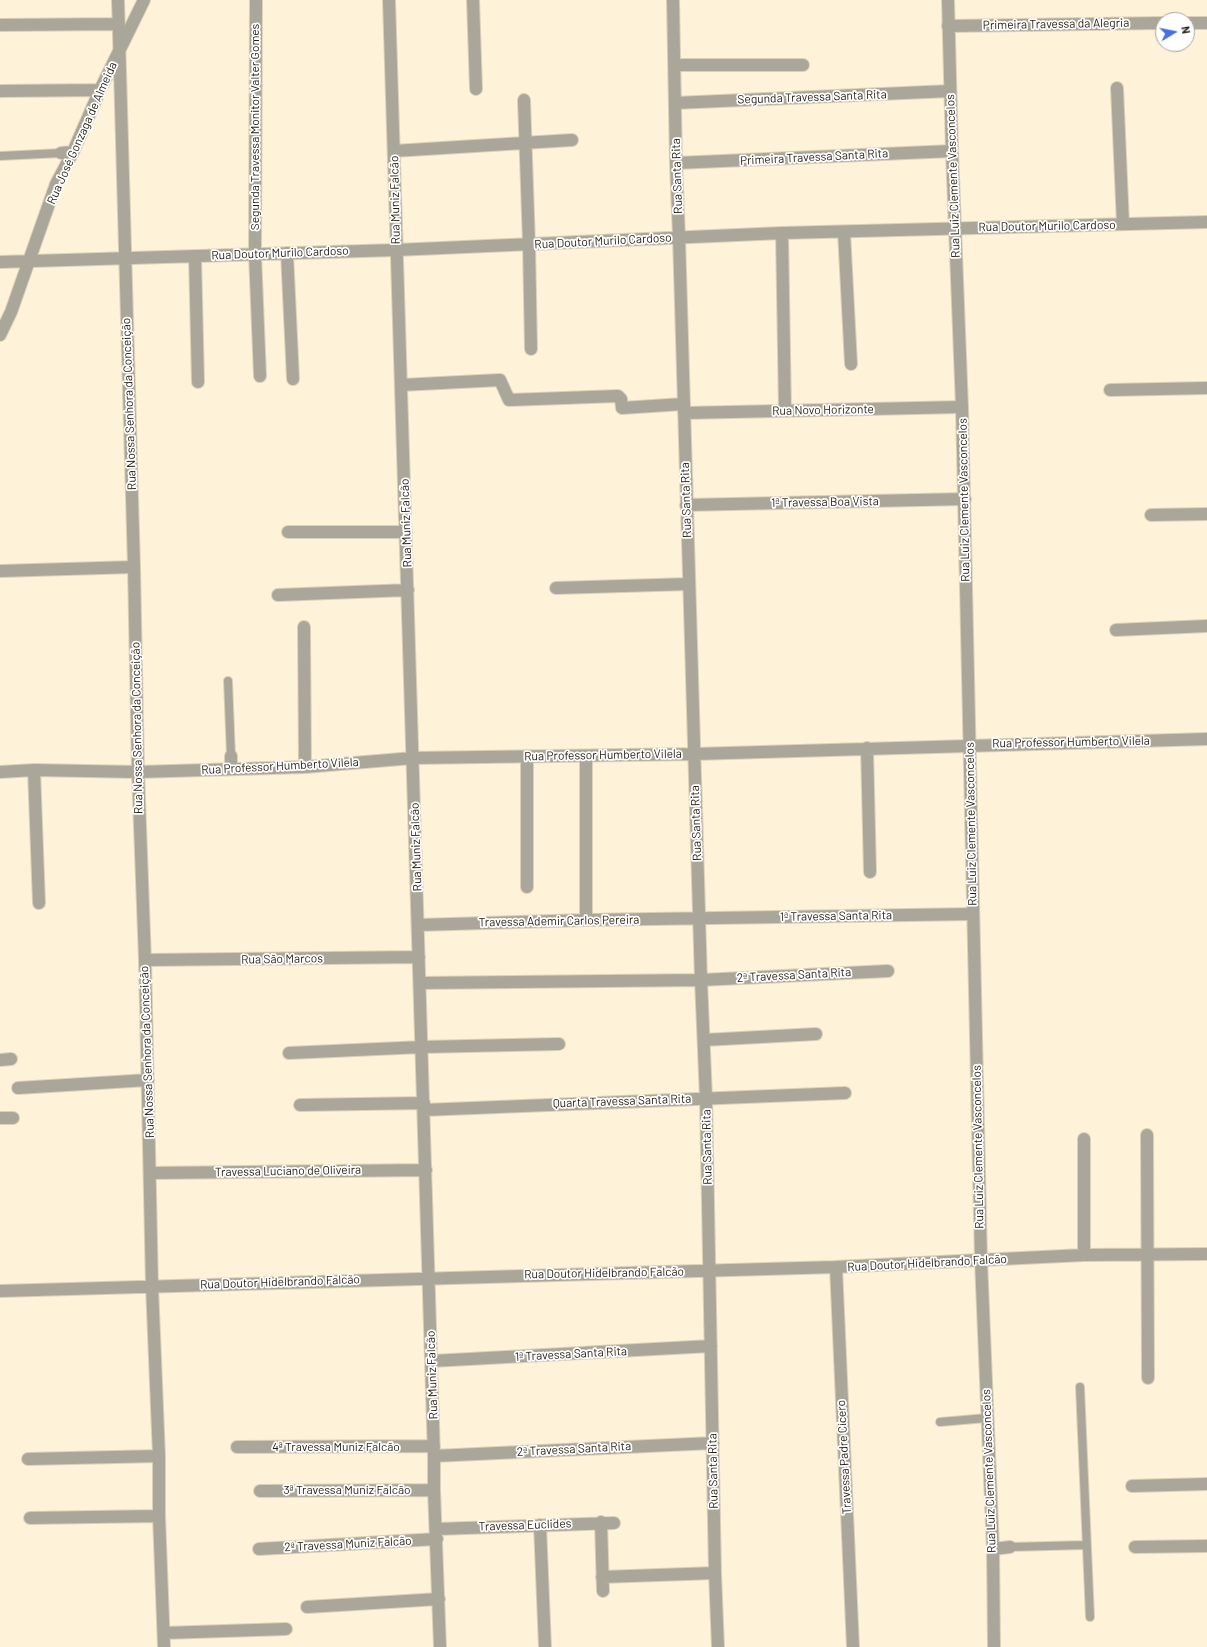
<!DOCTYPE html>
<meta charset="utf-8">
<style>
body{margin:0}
#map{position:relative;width:1207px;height:1647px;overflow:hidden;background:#fef2d9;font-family:Barlow,sans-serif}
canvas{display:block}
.north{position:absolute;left:1155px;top:12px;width:40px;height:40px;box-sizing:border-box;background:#fff;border:1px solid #a7a5a0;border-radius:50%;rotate:80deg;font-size:11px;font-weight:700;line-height:16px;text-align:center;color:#231d12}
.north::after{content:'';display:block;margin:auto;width:14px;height:18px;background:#4670e2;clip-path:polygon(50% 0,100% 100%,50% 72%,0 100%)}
</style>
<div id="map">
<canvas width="1207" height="1647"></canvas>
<div class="north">N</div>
</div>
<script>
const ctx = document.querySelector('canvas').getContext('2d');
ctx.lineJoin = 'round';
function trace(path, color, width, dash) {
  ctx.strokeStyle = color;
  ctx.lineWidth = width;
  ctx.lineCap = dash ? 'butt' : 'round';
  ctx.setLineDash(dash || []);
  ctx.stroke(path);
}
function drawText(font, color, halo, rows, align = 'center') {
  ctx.font = font + ' Barlow,sans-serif';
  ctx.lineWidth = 3.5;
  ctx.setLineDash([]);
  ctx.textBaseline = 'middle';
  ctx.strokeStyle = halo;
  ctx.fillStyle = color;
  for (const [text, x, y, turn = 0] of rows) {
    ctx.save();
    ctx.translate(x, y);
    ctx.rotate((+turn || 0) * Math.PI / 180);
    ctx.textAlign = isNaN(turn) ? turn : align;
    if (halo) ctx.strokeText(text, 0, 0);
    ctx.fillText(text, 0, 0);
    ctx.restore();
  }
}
const service = new Path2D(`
 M 0,156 L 61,153
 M 228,681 L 231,756
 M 1080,1387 L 1090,1617
 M 940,1422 L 987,1418
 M 1010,1547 L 1086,1545`);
const minor = new Path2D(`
 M 118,0 L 134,567 L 138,772 L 145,960 L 152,1286 L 159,1456 L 159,1516 L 164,1647
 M 256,0 L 255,254 L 260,376
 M 389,0 L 434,1456 L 434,1490 L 440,1647
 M 473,0 L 476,89
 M 673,0 L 676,163 L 679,237 L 701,980 L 706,1098 L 715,1573 L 718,1647
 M 1187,23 L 1207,23
 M 0,25 L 119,24
 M 948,26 L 1163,23
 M 675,65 L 803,65
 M 1117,88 L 1123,224
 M 0,91 L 100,90
 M 524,100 L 529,244 L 531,349
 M 675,103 L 950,91
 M 394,151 L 572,140
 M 61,153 L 73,152
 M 676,163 L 952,151
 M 844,232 L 851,364
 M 782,233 L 785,411
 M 287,253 L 293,379
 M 195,256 L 198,382
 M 0,262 L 396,250 L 782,233 L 1207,222
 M 0,335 L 11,312 L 56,184 L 73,152 L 100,90 L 144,0
 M 401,385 L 500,380 L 509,400 L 618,396 L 621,399 L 622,408 L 683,404
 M 1110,390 L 1207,388
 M 684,413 L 962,407
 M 686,505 L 965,499
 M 1151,515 L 1207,514
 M 288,532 L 406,532
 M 0,571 L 134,567
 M 556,588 L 689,584
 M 278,595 L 408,590
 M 304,627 L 305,767
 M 1116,630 L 1207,626
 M 867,748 L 870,872
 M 231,756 L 231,769
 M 34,770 L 39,903
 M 0,772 L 34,770 L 138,772 L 305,767 L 413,758 L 694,754 L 1207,739
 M 527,887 L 527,756
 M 586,920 L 586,756
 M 418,925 L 586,920 L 973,914
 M 145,960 L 419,957
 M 420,983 L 701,980 L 888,971
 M 704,1040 L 816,1034
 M 289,1053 L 422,1047 L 559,1044
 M 0,1060 L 11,1059
 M 18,1088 L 148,1080
 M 300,1105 L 424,1103
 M 424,1110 L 845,1093
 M 0,1118 L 13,1118
 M 1147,1135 L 1148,1378
 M 1084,1139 L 1084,1255
 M 151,1173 L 426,1170
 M 836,1267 L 853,1647
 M 0,1291 L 836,1267 L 1084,1255 L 1207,1254
 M 432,1361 L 711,1346
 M 237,1447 L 434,1446
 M 434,1456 L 713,1443
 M 28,1459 L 159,1456
 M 1132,1486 L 1207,1484
 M 260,1491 L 434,1490
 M 30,1518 L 159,1516
 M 601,1522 L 603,1591
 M 540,1525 L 545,1647
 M 437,1529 L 614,1523
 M 1135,1547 L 1207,1546
 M 259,1549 L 437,1539
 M 993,1549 L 1010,1547
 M 602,1577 L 715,1573
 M 307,1607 L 439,1599
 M 164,1633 L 286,1629`);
const tertiary = new Path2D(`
 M 948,0 L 952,151 L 962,407 L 981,1260 L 993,1549 L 994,1647`);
trace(service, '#dbd0b9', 10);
trace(minor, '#dbd0b9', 14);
trace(tertiary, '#dbd0b9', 14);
trace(service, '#aaa699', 8);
trace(minor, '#aaa699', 12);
trace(tertiary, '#aaa699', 12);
drawText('12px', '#231d12', '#fff', [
 ["Primeira Travessa da Alegria",1056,24,-1],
 ["Segunda Travessa Santa Rita",812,97,-2],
 ["Segunda Travessa Monitor Valter Gomes",255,127,-90],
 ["Rua José Gonzaga de Almeida",82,133,-66],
 ["Primeira Travessa Santa Rita",814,157,-3],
 ["Rua Santa Rita",677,176,-92],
 ["Rua Luiz Clemente Vasconcelos",953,176,-92],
 ["Rua Muniz Falcão",395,200,-91],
 ["Rua Doutor Murilo Cardoso",1047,226,-1],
 ["Rua Doutor Murilo Cardoso",603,241,-3],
 ["Rua Doutor Murilo Cardoso",280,253,-2],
 ["Rua Nossa Senhora da Conceição",129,404,-92],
 ["Rua Novo Horizonte",823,410,-1],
 ["Rua Santa Rita",686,500,-92],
 ["Rua Luiz Clemente Vasconcelos",964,500,-91],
 ["1ª Travessa Boa Vista",825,502,-1],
 ["Rua Muniz Falcão",406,523,-92],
 ["Rua Nossa Senhora da Conceição",137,728,-91],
 ["Rua Professor Humberto Vilela",1071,742,-1],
 ["Rua Professor Humberto Vilela",603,755,-1],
 ["Rua Professor Humberto Vilela",280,766,-3],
 ["Rua Santa Rita",696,823,-92],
 ["Rua Luiz Clemente Vasconcelos",971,824,-91],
 ["Rua Muniz Falcão",416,847,-92],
 ["1ª Travessa Santa Rita",836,916,-1],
 ["Travessa Ademir Carlos Pereira",559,921,-1],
 ["Rua São Marcos",282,959,-1],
 ["2ª Travessa Santa Rita",794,975,-3],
 ["Rua Nossa Senhora da Conceição",147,1052,-92],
 ["Quarta Travessa Santa Rita",622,1101,-2],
 ["Rua Santa Rita",707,1147,-91],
 ["Rua Luiz Clemente Vasconcelos",978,1147,-91],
 ["Travessa Luciano de Oliveira",288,1171,-1],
 ["Rua Doutor Hidelbrando Falcão",927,1263,-3],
 ["Rua Doutor Hidelbrando Falcão",604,1273,-1],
 ["Rua Doutor Hidelbrando Falcão",280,1282,-2],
 ["1ª Travessa Santa Rita",571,1354,-3],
 ["Rua Muniz Falcão",432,1375,-92],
 ["4ª Travessa Muniz Falcão",336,1447],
 ["2ª Travessa Santa Rita",574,1449,-3],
 ["Travessa Padre Cícero",844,1457,-93],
 ["Rua Santa Rita",713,1471,-91],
 ["Rua Luiz Clemente Vasconcelos",989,1471,-92],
 ["3ª Travessa Muniz Falcão",347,1490],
 ["Travessa Euclides",525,1525,-2],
 ["2ª Travessa Muniz Falcão",348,1544,-3]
]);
</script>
